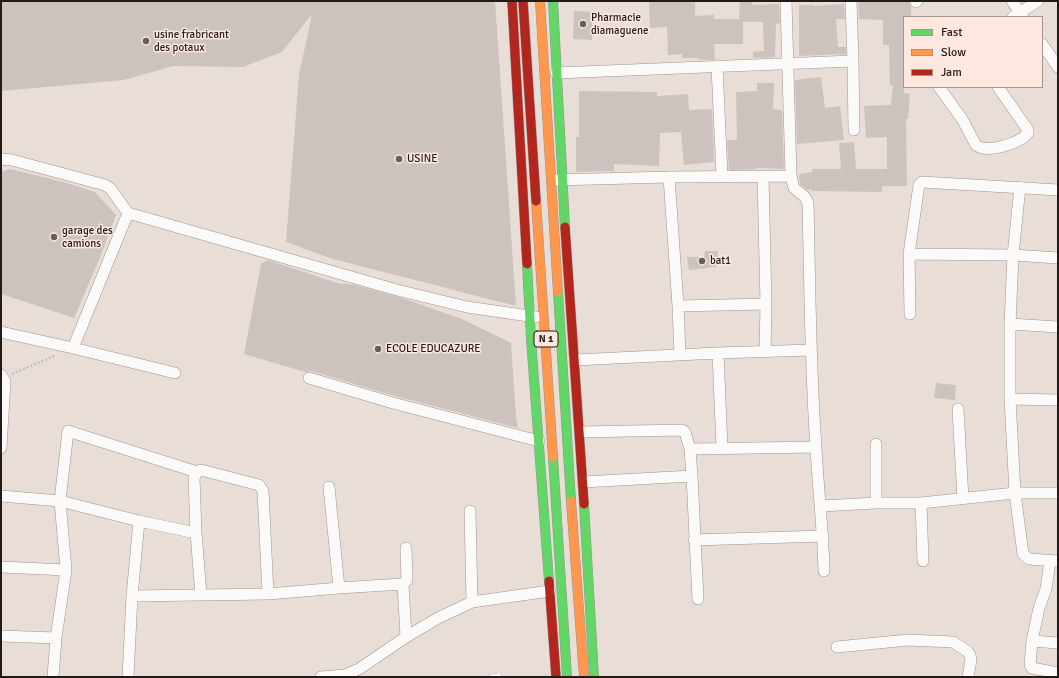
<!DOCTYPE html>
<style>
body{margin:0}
#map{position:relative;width:1059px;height:678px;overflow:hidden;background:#e9ddd8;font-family:Signika,sans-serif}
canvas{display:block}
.frame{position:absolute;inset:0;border:2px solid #231b18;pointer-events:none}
.legend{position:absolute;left:903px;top:16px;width:140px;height:72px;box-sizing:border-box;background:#fde7df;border:1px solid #a6958f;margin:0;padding:5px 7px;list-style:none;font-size:12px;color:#231b18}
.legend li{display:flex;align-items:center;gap:8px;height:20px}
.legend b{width:20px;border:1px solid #a6958f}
</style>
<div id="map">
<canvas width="1059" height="678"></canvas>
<div class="frame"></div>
<ul class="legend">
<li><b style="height:5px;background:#63d668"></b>Fast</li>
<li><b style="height:5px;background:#ff974d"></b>Slow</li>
<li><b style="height:5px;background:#b3261e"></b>Jam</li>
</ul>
</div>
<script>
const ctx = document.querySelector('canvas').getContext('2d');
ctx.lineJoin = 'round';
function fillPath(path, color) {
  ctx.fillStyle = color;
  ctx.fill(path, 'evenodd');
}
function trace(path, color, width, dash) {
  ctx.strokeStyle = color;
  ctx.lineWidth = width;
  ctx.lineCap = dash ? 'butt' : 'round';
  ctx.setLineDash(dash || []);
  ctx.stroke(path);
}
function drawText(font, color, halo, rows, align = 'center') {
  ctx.font = font + ' Signika,sans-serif';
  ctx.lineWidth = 3;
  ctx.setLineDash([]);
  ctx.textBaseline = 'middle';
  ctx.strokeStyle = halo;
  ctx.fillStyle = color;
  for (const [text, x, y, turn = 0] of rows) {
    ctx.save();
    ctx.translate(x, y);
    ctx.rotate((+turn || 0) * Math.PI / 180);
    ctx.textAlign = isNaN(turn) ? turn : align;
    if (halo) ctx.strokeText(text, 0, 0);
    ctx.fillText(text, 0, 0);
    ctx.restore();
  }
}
fillPath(new Path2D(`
 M 1,1 L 495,1 L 516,306 L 333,259 L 286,242 L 299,75 L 312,14 L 282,52 L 243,67 L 173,66 L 124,80 L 1,91 Z
 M 649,1 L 695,1 L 695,16 L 714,15 L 714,19 L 739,19 L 740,1 L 752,1 L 752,5 L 779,4 L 780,23 L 776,24 L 775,57 L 753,58 L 753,52 L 764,51 L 763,22 L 743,22 L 743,44 L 714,44 L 715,60 L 699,60 L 699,58 L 682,58 L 682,54 L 668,55 L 667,27 L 650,28 Z
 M 858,1 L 909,1 L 911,7 L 911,16 L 904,16 L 904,93 L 910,94 L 908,119 L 906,119 L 907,186 L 882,186 L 882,192 L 812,191 L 812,189 L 807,190 L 800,184 L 799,174 L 812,172 L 812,169 L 841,169 L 839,143 L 854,142 L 856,169 L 887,169 L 887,137 L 866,138 L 864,106 L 891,105 L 893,85 L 890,86 L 889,45 L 883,45 L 883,20 L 859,19 Z
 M 844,4 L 845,19 L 836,19 L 838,47 L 846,47 L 846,54 L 799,56 L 799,5 L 814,5 L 814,6 Z
 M 574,11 L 592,12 L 592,40 L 573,39 Z
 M 821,77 L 825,108 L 840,106 L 844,140 L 797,144 L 795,80 Z
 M 757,83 L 774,83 L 773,109 L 782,110 L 784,169 L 757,168 L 757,169 L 729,170 L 727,140 L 737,140 L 736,92 L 757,91 Z
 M 579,91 L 657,92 L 657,96 L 688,94 L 689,110 L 712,109 L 714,162 L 684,165 L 681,132 L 660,133 L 659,166 L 614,164 L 614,171 L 576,172 L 576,137 L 579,137 Z
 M 10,169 L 63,182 L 95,192 L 116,215 L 99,260 L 74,318 L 1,294 L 1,172 Z
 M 705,251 L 718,251 L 716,267 L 689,270 L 687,257 L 704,257 Z
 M 268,260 L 337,283 L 355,285 L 402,298 L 462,319 L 511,343 L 516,417 L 518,428 L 395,396 L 311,371 L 305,372 L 244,354 L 261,264 Z
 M 936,383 L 956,385 L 955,400 L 934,398 Z`), '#ccc3bf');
const lane = new Path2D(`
 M 492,677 L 499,676`);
const street = new Path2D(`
 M 786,1 L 791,176 L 794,188 L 805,197 L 808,203 C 810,284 810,366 816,447 C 818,488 823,529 824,571
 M 1012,1 L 1023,17
 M 916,2 L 917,1
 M 1013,17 L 1038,1
 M 1042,44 L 1058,67
 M 853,61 L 854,130
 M 717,66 L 722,176
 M 556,73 L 853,61 L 851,1
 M 939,87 L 962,119 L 976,145 C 987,154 1020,143 1028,133 L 1028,130 L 998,87
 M 1,159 L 12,160 L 105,185 L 110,188 L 128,213 L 397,290 L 467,307 L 536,317
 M 763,176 L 766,304 L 765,351
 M 669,177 L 678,306 L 680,355
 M 556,180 L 669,177 L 791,176
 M 1020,187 L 1013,255 L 1010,324 L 1010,399 L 1015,493 L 1023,554 L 1029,559 L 1058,561
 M 909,254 L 1013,255 L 1058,258
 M 678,306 L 766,304
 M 910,314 L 909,254 L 919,185 L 922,182 L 1058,190
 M 1010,324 L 1058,327
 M 1,332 L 73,348 L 128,213
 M 73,348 L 175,373
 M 718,353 L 722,448
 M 575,360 L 718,353 L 811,350
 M 1,375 L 5,381 L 1,448
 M 309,378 L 393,403 L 539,441
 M 1010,399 L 1058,400
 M 958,409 L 963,499
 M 580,432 L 682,430 L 685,432 L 690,449 L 692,476 L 698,599
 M 876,444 L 876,503
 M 690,449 L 816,447
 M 583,482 L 692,476
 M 329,487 L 339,588
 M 1,496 L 60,501 L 139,521 L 196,533
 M 921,503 L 923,561
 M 821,506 L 876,503 L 921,503 L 1015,493 L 1058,493
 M 470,511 L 472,602
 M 694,540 L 823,536
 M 406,548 L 407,580 L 403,584 L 406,637
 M 1050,561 L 1046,589 L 1039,608 L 1032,641 L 1030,665 L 1032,668 L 1058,673
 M 1,567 L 66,570
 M 201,595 L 196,533 L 194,478 L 197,472 L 201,470 L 259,485 L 263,491 L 268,594
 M 132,596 L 268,594 L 339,588 L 403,584
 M 1,636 L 56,638
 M 1032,641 L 1058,643
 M 837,647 L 908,640 L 953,642 L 967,651 L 970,655 L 971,660 L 968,677
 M 53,677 L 56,638 L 66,570 L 60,501 L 68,431 L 197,472
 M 128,677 L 132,596 L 139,521
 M 321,677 L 345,675 L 359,669 L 406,637 L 438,618 L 472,602 L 550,591`);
const fast = new Path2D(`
 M 553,1 L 565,227
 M 527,264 L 531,339 L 549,581
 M 558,292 L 571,501
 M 553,457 L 567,677
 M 584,504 L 594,677`);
const slow = new Path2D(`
 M 540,1 L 558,292
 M 536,201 L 553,457
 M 571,501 L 584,677`);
const jam = new Path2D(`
 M 512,1 L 527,264
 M 523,1 L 536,201
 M 565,227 L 584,504
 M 549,581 L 556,677`);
trace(lane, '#9c938f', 6);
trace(street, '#9c938f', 12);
trace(fast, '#9c938f', 10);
trace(slow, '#9c938f', 10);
trace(jam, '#9c938f', 10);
trace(new Path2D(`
 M 12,374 L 54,356`), '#c2bfbd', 2.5, [2, 2]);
trace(lane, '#fcfaf9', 5.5);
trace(street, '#fcfaf9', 11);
trace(fast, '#63d668', 9);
trace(slow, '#ff974d', 9);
trace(jam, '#b3261e', 9);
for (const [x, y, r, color] of [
 [583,24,4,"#685f5b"],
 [146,41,4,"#685f5b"],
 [399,159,4,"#685f5b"],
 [54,237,4,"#685f5b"],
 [702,261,4,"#685f5b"],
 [378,349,4,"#685f5b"]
]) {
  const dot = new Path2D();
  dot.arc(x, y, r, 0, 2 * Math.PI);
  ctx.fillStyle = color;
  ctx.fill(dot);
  trace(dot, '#fde7df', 1.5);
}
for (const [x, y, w] of [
 [546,339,24]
]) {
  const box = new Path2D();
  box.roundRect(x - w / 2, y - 8, w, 16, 3);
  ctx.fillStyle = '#fde7df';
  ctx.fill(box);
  trace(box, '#231b18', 1);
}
drawText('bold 10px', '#231b18', null, [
 ["N 1",546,339]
]);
drawText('11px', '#231b18', '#fde7df', [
 ["Pharmacie",591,18],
 ["diamaguene",591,31],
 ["usine frabricant",154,35],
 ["des potaux",154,48],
 ["USINE",407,159],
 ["garage des",62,231],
 ["camions",62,244],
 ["bat1",710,261],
 ["ECOLE EDUCAZURE",386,349]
], 'left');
</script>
